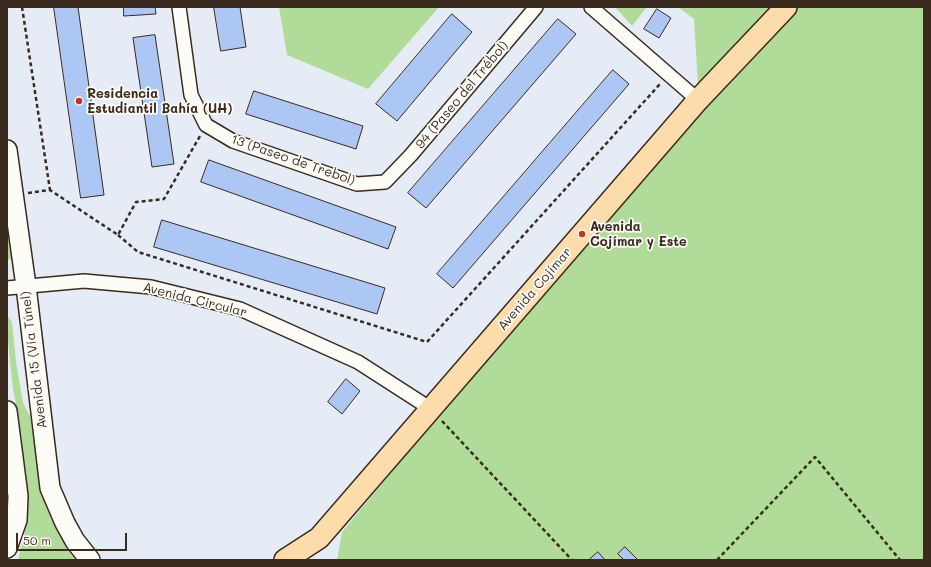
<!DOCTYPE html>
<meta charset="utf-8">
<style>
body{margin:0}
#map{position:relative;width:931px;height:567px;overflow:hidden;background:#e5ecf6;font-family:Mali,sans-serif}
canvas{display:block}
.frame{position:absolute;inset:0;border:8px solid #3b2a1e;pointer-events:none}
.scale{position:absolute;left:16px;top:533px;width:111px;height:18px;box-sizing:border-box;border:2px solid #3b2a1e;border-top:0;padding-left:5px;font-size:12px;line-height:14px;white-space:nowrap;color:#3b2a1e;-webkit-text-stroke:3px #fdfcf7;paint-order:stroke}
</style>
<div id="map">
<canvas width="931" height="567"></canvas>
<div class="frame"></div>
<div class="scale">50 m</div>
</div>
<script>
const ctx = document.querySelector('canvas').getContext('2d');
ctx.lineJoin = 'round';
function fillPath(path, color) {
  ctx.fillStyle = color;
  ctx.fill(path, 'evenodd');
}
function trace(path, color, width, dash) {
  ctx.strokeStyle = color;
  ctx.lineWidth = width;
  ctx.lineCap = dash ? 'butt' : 'round';
  ctx.setLineDash(dash || []);
  ctx.stroke(path);
}
function drawText(font, color, halo, rows, align = 'center') {
  ctx.font = font + ' Mali,sans-serif';
  ctx.lineWidth = 3.5;
  ctx.setLineDash([]);
  ctx.textBaseline = 'middle';
  ctx.strokeStyle = halo;
  ctx.fillStyle = color;
  for (const [text, x, y, turn = 0] of rows) {
    ctx.save();
    ctx.translate(x, y);
    ctx.rotate((+turn || 0) * Math.PI / 180);
    ctx.textAlign = isNaN(turn) ? turn : align;
    if (halo) ctx.strokeText(text, 0, 0);
    ctx.fillText(text, 0, 0);
    ctx.restore();
  }
}
fillPath(new Path2D(`
 M 279,7 L 439,7 L 368,89 L 287,55 Z
 M 615,7 L 647,7 L 632,26 Z
 M 678,7 L 924,7 L 924,560 L 337,560 L 342,532 L 699,101 L 694,19 Z
 M 7,227 L 12,259 L 7,260 Z
 M 7,316 L 12,322 L 16,362 L 23,403 L 30,416 L 40,481 L 73,554 L 78,560 L 18,560 L 25,532 L 27,494 L 19,419 L 13,389 L 7,332 Z`), '#b1db99');
const building = new Path2D(`
 M 54,7 L 78,7 L 104,195 L 81,198 Z
 M 124,7 L 155,7 L 156,14 L 124,16 Z
 M 214,7 L 240,7 L 246,47 L 221,51 Z
 M 657,9 L 671,18 L 659,38 L 644,29 Z
 M 452,14 L 472,32 L 397,121 L 376,104 Z
 M 558,19 L 576,34 L 426,208 L 408,193 Z
 M 155,35 L 174,164 L 152,167 L 133,38 Z
 M 613,70 L 629,84 L 453,288 L 437,274 Z
 M 254,91 L 363,126 L 356,149 L 246,114 Z
 M 209,160 L 396,227 L 388,249 L 201,182 Z
 M 162,220 L 385,288 L 377,314 L 154,247 Z
 M 346,379 L 360,391 L 342,414 L 328,402 Z
 M 625,547 L 638,560 L 624,560 L 618,554 Z
 M 598,552 L 605,560 L 589,560 Z`);
fillPath(building, '#adc7f4');
trace(building, '#3b2a1e', 1);
const minor = new Path2D(`
 M 179,7 L 191,95 L 206,125 L 233,141 L 357,184 L 385,182 L 411,155 L 536,7
 M 591,7 L 698,100
 M 7,288 L 84,281 L 151,287 L 240,309 L 358,362 L 431,409`);
const secondary = new Path2D(`
 M 7,150 L 26,286 L 50,488 L 65,523 L 75,541 L 90,560
 M 7,411 L 18,496 L 17,520 L 7,548`);
const primary = new Path2D(`
 M 285,560 L 319,538 L 698,100 L 786,7`);
trace(minor, '#3b2a1e', 16);
trace(secondary, '#3b2a1e', 22);
trace(primary, '#3b2a1e', 24);
trace(new Path2D(`
 M 22,7 L 50,190
 M 28,193 L 50,190 L 118,235 L 136,202 L 164,199 L 200,136
 M 118,235 L 138,252 L 427,342 L 660,84
 M 442,421 L 572,560
 M 717,560 L 815,457 L 900,560`), '#3b2a1e', 2.5, [4, 3]);
trace(minor, '#fdfcf7', 13);
trace(secondary, '#fdfcf7', 19);
trace(primary, '#fddcac', 21);
for (const [x, y, r, color] of [
 [79,101,4,"#c8321e"],
 [582,234,4,"#c8321e"]
]) {
  const dot = new Path2D();
  dot.arc(x, y, r, 0, 2 * Math.PI);
  ctx.fillStyle = color;
  ctx.fill(dot);
  trace(dot, '#fdfcf7', 1.5);
}
drawText('bold 13px', '#3b2a1e', '#fdfcf7', [
 ["Residencia",87,94],
 ["Estudiantil Bahía (UH)",87,109],
 ["Avenida",590,227],
 ["Cojímar y Este",590,242]
], 'left');
drawText('13px', '#3b2a1e', '#fdfcf7', [
 ["94 (Paseo del Trébol)",462,95,-50],
 ["13 (Paseo de Trebol)",293,160,19],
 ["Avenida Cojímar",535,289,-49],
 ["Avenida Circular",195,300,14],
 ["Avenida 15 (Vía Túnel)",34,360,-97]
]);
</script>
